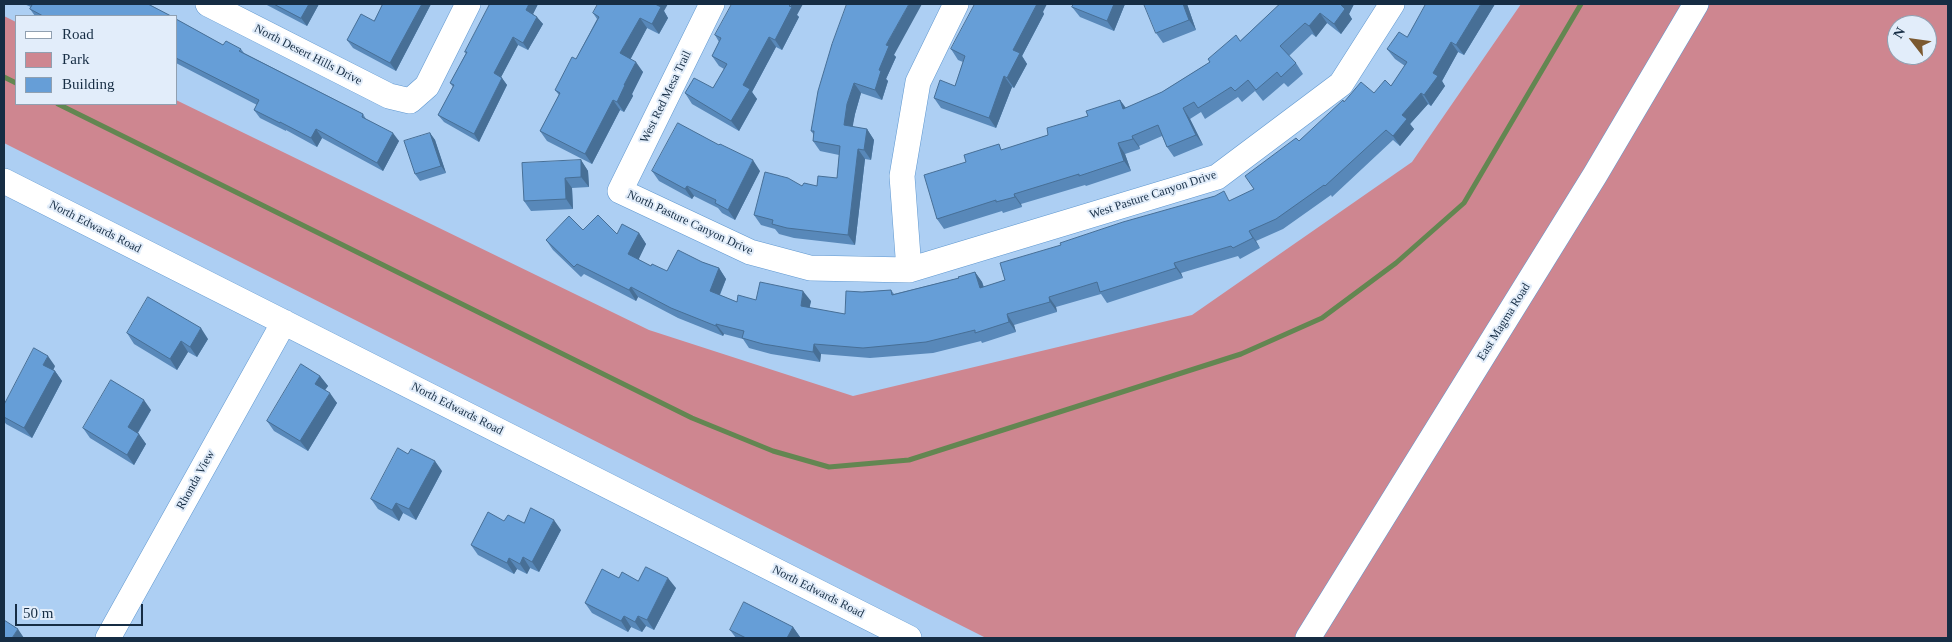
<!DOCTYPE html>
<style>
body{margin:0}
#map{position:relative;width:1952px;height:642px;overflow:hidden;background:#adcff3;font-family:Georgia,serif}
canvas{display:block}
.frame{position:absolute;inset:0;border:5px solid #162d44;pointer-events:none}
.legend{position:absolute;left:15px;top:15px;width:162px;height:90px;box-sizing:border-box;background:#e2edfa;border:1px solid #90a0b1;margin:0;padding:6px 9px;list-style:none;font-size:15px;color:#162d44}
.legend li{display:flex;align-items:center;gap:10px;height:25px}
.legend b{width:25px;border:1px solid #90a0b1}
.north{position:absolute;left:1887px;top:15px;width:50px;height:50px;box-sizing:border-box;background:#e2edfa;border:1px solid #90a0b1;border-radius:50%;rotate:300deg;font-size:14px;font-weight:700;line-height:20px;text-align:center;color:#162d44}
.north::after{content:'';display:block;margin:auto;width:18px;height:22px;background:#7b5930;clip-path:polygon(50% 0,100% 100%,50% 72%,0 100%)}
.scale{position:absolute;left:15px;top:604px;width:128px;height:22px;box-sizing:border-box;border:2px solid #162d44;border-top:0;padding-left:6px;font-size:15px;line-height:18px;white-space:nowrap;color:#162d44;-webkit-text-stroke:4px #e2edfa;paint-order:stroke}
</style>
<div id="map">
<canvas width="1952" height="642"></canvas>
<div class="frame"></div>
<ul class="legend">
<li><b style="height:6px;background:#fff"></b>Road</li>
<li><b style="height:14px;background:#ce8690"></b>Park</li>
<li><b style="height:14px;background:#669ed7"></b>Building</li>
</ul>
<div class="north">N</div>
<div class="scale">50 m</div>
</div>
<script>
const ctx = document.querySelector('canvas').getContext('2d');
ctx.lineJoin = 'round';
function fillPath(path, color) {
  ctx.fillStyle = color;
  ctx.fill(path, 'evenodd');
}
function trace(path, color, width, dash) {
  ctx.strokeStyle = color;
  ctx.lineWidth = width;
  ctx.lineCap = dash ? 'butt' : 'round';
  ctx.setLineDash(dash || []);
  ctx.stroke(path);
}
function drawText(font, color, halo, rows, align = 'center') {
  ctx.font = font + ' Georgia,serif';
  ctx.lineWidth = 4;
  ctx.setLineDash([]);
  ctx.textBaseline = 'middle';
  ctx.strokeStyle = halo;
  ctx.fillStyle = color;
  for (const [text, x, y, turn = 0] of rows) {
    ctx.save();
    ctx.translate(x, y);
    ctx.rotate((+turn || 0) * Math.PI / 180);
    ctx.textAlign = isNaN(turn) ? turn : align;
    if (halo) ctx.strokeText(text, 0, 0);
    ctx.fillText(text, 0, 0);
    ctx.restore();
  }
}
fillPath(new Path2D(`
 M 1521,4 L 1948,4 L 1948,638 L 986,638 L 4,143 L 4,16 L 16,22 L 16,104 L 176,104 L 176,100 L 649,330 L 853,396 L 1192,315 L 1412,162 ZM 1897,25 L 1927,25 L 1927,55 L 1897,55 Z`), '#ce8690');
trace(new Path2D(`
 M 4,77 L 16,83
 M 58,104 L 692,418 L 773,451 L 829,467 L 909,460 L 1241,354 L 1322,318 L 1396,263 L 1464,203 L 1581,4`), '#638651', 5);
const minor = new Path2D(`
 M 208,4 L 389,96 L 410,101 L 427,86 L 468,4
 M 712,4 L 620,191 L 750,252 L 810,268 L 909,270 L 1217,177 L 1341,84 L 1392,4
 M 4,181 L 909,638
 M 909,270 L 902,176 L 918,82 L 956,4
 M 108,638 L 284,322
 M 1308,638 L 1595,175 L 1696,4`);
trace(minor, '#5f97cf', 26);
trace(minor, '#fff', 25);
fillPath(new Path2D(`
 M 24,4 L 148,4 L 171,16 L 35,16 L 30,9 L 31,7 Z
 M 265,4 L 319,4 L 307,26 Z
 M 383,4 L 431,4 L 396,71 L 353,48 L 347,40 L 374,21 Z
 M 490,4 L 538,4 L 533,14 L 543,24 L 528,50 L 518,45 L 501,77 L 507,85 L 479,142 L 444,122 L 438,115 L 453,87 L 450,83 L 466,53 L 465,52 Z
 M 1125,4 L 1114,31 L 1080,17 L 1072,7 Z
 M 1187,4 L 1196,30 L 1163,43 L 1156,33 Z
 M 1280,4 L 1354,4 L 1349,14 L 1352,19 L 1341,34 L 1327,23 L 1316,37 L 1312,34 L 1289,56 L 1296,63 L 1303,74 L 1288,87 L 1284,83 L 1263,101 L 1255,91 L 1242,102 L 1238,97 L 1205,119 L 1201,112 L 1190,119 L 1203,145 L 1174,157 L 1167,147 L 1162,136 L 1139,146 L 1140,149 L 1125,154 L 1131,171 L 1086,186 L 1085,185 L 1021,204 L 1022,207 L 1003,213 L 1002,211 L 944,229 L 937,219 L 966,162 L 1048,135 L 1120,100 L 1126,108 L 1162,92 L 1210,62 L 1240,41 Z
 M 1495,4 L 1464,55 L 1458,52 L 1442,81 L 1445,86 L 1431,106 L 1428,104 L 1410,124 L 1414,129 L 1400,146 L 1393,140 L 1332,197 L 1331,195 L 1283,229 L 1256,241 L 1260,248 L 1240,259 L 1238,256 L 1181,273 L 1183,278 L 1107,303 L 1101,294 L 1056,307 L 1057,312 L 1014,325 L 1016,332 L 982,343 L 981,341 L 933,353 L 870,358 L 821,354 L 820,362 L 771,354 L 749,348 L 743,339 L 724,334 L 723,336 L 678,318 L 638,297 L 636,301 L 584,274 L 581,277 L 553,250 L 546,240 L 583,230 L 617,234 L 639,233 L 646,244 L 638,259 L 651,266 L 667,271 L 702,262 L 719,268 L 726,279 L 720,295 L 737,302 L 756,300 L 811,301 L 809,308 L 845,314 L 862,292 L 891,290 L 894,294 L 959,278 L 975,272 L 982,282 L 984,287 L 1005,280 L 1231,201 L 1254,189 L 1299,141 L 1344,102 L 1374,93 L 1391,86 L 1405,66 L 1395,59 L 1387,49 L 1407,37 Z
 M 664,11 L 668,18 L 659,34 L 647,28 L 630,59 L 643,72 L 632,94 L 633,96 L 624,112 L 620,110 L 592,164 L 547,141 L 540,131 L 559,95 L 555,90 L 576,59 L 597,19 L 593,13 Z
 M 1043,12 L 1044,14 L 1022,56 L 1027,64 L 1014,88 L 1012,87 L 996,128 L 941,108 L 934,98 L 955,86 L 963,62 L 958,60 L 951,49 Z
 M 797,15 L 799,17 L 782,50 L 776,47 L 752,92 L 757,99 L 739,131 L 692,104 L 685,93 L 713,88 L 724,69 L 719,66 L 712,56 L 719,42 L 715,35 Z
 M 176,19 L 223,45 L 241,49 L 244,53 L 363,114 L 366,119 L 399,141 L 383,171 L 322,138 L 317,147 L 286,130 L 286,131 L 260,118 L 254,110 L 257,105 L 176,63 Z
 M 832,44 L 894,55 L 896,57 L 886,79 L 888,81 L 882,100 L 861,93 L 855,114 L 852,127 L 867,129 L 874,140 L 871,160 L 865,159 L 855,245 L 794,238 L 779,234 L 775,229 L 761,225 L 754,215 L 802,186 L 817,186 L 837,178 L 839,155 L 820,151 L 813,141 L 814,135 L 811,131 Z
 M 430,133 L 435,140 L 446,173 L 420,181 L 415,174 Z
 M 581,160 L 588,171 L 589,187 L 572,188 L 573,209 L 531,211 L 524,201 Z
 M 652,171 L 760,171 L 735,220 L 722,213 L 718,208 L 694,196 L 692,199 L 659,181 Z
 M 127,333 L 208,339 L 197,357 L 188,352 L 177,370 L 134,344 Z
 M 55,366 L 53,370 L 55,371 L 62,381 L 32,438 L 6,424 L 4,421 L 4,405 Z
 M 320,376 L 328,386 L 325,390 L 337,403 L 308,451 L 274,431 L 267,421 Z
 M 151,410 L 138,433 L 146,444 L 134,465 L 90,438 L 83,428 Z
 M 442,471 L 416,520 L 403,513 L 399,521 L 378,509 L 371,499 Z
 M 504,521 L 524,523 L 561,530 L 539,572 L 530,568 L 527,574 L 517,569 L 514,574 L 478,555 L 471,545 Z
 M 619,578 L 676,588 L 654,630 L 646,626 L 642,632 L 631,627 L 628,632 L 592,613 L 585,603 Z
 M 793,627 L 800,637 L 799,638 L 736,638 L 730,630 Z`), '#5888b9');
fillPath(new Path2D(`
 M 309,4 L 319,4 L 307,26 L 301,18 Z
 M 422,4 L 431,4 L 396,71 L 390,63 Z
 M 529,4 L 538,4 L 531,18 L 526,10 Z
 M 655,4 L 668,4 L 664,11 L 668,18 L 659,34 L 652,24 Z
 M 791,4 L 803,4 L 797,15 L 799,17 L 782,50 L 775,40 Z
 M 909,4 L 922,4 L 894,55 L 896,57 L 886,79 L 888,81 L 882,100 L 875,90 L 879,70 L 886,45 Z
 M 1035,4 L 1047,4 L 1043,12 L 1044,14 L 1022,56 L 1027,64 L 1014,88 L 1007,78 L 1013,50 Z
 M 1114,4 L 1125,4 L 1114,31 L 1107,21 Z
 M 1183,4 L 1187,4 L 1196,30 L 1189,20 Z
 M 1342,4 L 1354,4 L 1349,14 L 1352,19 L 1341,34 L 1334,24 Z
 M 1481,4 L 1495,4 L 1464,55 L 1456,45 Z
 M 1320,13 L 1327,23 L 1316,37 L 1309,26 Z
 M 537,17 L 543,24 L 528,50 L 523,43 Z
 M 640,18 L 647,28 L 628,64 L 620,53 Z
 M 513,37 L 518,45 L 499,81 L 494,73 Z
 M 769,37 L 776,47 L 752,92 L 757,99 L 739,131 L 731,121 L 743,85 Z
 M 1451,42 L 1458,52 L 1442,81 L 1445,86 L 1431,106 L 1424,95 L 1433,73 Z
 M 636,62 L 643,72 L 632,94 L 633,96 L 624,112 L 617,102 L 624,85 Z
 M 1004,76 L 1012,87 L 996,128 L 989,118 Z
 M 502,78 L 507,85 L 479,142 L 474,134 Z
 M 854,83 L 861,93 L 855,114 L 851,136 L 844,125 L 847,104 Z
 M 1421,93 L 1428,104 L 1410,124 L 1414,129 L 1400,146 L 1393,136 L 1402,115 Z
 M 613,100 L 620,110 L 592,164 L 585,154 Z
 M 1120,100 L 1127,110 L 1123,109 Z
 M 1183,108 L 1190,119 L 1203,145 L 1196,135 Z
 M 316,129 L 322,138 L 317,147 L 311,138 Z
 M 867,129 L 874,140 L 871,160 L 864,150 Z
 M 393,133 L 399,141 L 383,171 L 377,163 Z
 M 430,133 L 435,140 L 446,173 L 441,166 Z
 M 1132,136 L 1139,146 L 1140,149 L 1133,139 Z
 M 1118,143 L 1125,154 L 1131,171 L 1124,161 Z
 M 858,149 L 865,159 L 855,245 L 848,235 Z
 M 581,160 L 588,171 L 589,187 L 581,177 Z
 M 753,160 L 760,171 L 735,220 L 728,210 Z
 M 565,178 L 572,188 L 573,209 L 566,199 Z
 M 687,186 L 694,196 L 692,199 L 685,189 Z
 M 1014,194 L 1021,204 L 1022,207 L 1015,197 Z
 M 1249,231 L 1256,241 L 1260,248 L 1253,238 Z
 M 639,233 L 646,244 L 636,265 L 628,254 Z
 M 1174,263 L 1181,273 L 1183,278 L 1176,268 Z
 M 719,268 L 726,279 L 717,301 L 710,291 Z
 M 975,272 L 982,282 L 987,298 L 980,288 Z
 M 631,287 L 638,297 L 636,301 L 629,290 Z
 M 803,291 L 811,301 L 808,316 L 801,306 Z
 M 1049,297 L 1056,307 L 1057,312 L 1050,302 Z
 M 1007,314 L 1014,325 L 1016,332 L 1009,322 Z
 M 716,324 L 724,334 L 723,336 L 716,326 Z
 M 201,328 L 208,339 L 197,357 L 190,347 Z
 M 181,341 L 188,352 L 177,370 L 170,359 Z
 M 814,344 L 821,354 L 820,362 L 813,352 Z
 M 48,356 L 55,366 L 51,375 L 43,365 Z
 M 55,371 L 62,381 L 32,438 L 24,428 Z
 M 320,376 L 328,386 L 322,394 L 315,384 Z
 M 330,393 L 337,403 L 308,451 L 300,441 Z
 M 144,400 L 151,410 L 135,437 L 128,427 Z
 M 139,434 L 146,444 L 134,465 L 127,455 Z
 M 435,461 L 442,471 L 416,520 L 409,509 Z
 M 396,503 L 403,513 L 399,521 L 392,510 Z
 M 554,520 L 561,530 L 539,572 L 532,562 Z
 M 523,557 L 530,568 L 527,574 L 520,564 Z
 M 509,558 L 517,569 L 514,574 L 507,563 Z
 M 668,578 L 676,588 L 654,630 L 647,620 Z
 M 624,616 L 631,627 L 628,632 L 621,621 Z
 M 638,616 L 646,626 L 642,632 L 635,622 Z
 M 793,627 L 800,637 L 799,638 L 787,638 Z
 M 18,629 L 24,638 L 12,638 Z`), '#476f96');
const building = new Path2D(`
 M 33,4 L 148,4 L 171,16 L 43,16 L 30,9 Z
 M 274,4 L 309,4 L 301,18 Z
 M 383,4 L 422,4 L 390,63 L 347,40 L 361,14 L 374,21 Z
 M 490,4 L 529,4 L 526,10 L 537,17 L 523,43 L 513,37 L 494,73 L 502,78 L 474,134 L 438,115 L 454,85 L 450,83 L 467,52 L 465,52 Z
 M 598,4 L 655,4 L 661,7 L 652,24 L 640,18 L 620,53 L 636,62 L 624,85 L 625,85 L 617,102 L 613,100 L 585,154 L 540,131 L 560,93 L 555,90 L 572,57 L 576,59 L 599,17 L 593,13 Z
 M 732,4 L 791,4 L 789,6 L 792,7 L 775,40 L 769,37 L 743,85 L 750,89 L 731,121 L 685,93 L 694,78 L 713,88 L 727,64 L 712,56 L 721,38 L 715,35 Z
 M 847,4 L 909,4 L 886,45 L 889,46 L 879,70 L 881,71 L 875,90 L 854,83 L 847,104 L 844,125 L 867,129 L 864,150 L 858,149 L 848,235 L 787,228 L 772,224 L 773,220 L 754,215 L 765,172 L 788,178 L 802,186 L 804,183 L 817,186 L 818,176 L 837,178 L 840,146 L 813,141 L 814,131 L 811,131 L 818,91 L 832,44 Z
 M 975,4 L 1037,4 L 1013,50 L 1020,53 L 1007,78 L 1004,76 L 989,118 L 934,98 L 940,80 L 955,86 L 965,56 L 951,49 Z
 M 1074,4 L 1114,4 L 1107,21 L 1072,7 Z
 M 1144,4 L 1183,4 L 1189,20 L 1156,33 Z
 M 1280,4 L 1342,4 L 1341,5 L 1345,9 L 1334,24 L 1320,13 L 1309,26 L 1305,23 L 1280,46 L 1296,63 L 1281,77 L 1277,72 L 1256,90 L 1248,80 L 1235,91 L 1231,87 L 1198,108 L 1194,102 L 1183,108 L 1196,135 L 1167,147 L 1158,125 L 1132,136 L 1133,139 L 1118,143 L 1124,161 L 1079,176 L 1079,174 L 1014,194 L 1015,197 L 996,202 L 996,200 L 937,219 L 924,175 L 966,162 L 964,155 L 999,144 L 1001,150 L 1048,135 L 1047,128 L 1088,116 L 1086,111 L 1120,100 L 1123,109 L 1162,92 L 1210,62 L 1208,59 L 1236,35 L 1240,41 Z
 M 1426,4 L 1481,4 L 1456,45 L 1451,42 L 1433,73 L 1438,76 L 1424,95 L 1421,93 L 1402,115 L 1407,119 L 1393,136 L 1386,130 L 1325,186 L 1324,185 L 1276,219 L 1249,231 L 1253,238 L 1233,248 L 1231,246 L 1174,263 L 1176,268 L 1100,292 L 1097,282 L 1049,297 L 1050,302 L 1007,314 L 1009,322 L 975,333 L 975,330 L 926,342 L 863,348 L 814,344 L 813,352 L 763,344 L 742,338 L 744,331 L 716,324 L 716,326 L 671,308 L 631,287 L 629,290 L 577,264 L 574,267 L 546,240 L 569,216 L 583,230 L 598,215 L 617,234 L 622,224 L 639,233 L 628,254 L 651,266 L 652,264 L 667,271 L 678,250 L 702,262 L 719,268 L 710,291 L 737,302 L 738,295 L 756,300 L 760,282 L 803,291 L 801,306 L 845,314 L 846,291 L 862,292 L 891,290 L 892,295 L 959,278 L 958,277 L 975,272 L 980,288 L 1005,280 L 1000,263 L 1061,245 L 1060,243 L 1123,222 L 1215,196 L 1224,191 L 1229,201 L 1254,189 L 1245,176 L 1296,138 L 1299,141 L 1343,100 L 1344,102 L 1361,82 L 1374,93 L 1385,80 L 1391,86 L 1407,62 L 1387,49 L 1399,32 L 1407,37 Z
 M 176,19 L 223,45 L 226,41 L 241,49 L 239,51 L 363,114 L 362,117 L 393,133 L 377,163 L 316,129 L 311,138 L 280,122 L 280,123 L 254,110 L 259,100 L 176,58 Z
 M 678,123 L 719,145 L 720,144 L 753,160 L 728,210 L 715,203 L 716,200 L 687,186 L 685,189 L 652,171 Z
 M 430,133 L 441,166 L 415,174 L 404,141 Z
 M 581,160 L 581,177 L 565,178 L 566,199 L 524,201 L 522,163 Z
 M 148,297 L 201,328 L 190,347 L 181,341 L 170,359 L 127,333 Z
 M 34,348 L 48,356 L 43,365 L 55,371 L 24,428 L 4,417 L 4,405 Z
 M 301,364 L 320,376 L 315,384 L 330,393 L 300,441 L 267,421 Z
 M 111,380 L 144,400 L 128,427 L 139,434 L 127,455 L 83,428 Z
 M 398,448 L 408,454 L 411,449 L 435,461 L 409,509 L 396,503 L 392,510 L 371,499 Z
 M 531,508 L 554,520 L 532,562 L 523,557 L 520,564 L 509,558 L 507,563 L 471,545 L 488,512 L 504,521 L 508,515 L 524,523 Z
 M 646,567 L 668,578 L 647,620 L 638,616 L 635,622 L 624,616 L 621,621 L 585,603 L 602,569 L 619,578 L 622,572 L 638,581 Z
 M 744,602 L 793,627 L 787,638 L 746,638 L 730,630 Z
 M 4,620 L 18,629 L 12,638 L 4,638 Z`);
fillPath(building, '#669ed7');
trace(building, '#476f96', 1);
drawText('12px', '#162d44', '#e2edfa', [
 ["North Desert Hills Drive",308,55,27],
 ["West Red Mesa Trail",666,97,-64],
 ["West Pasture Canyon Drive",1153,195,-18],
 ["North Pasture Canyon Drive",690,223,25],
 ["North Edwards Road",95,227,27],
 ["East Magma Road",1504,322,-58],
 ["North Edwards Road",457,409,27],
 ["Rhonda View",196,480,-61],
 ["North Edwards Road",818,592,27]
]);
</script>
